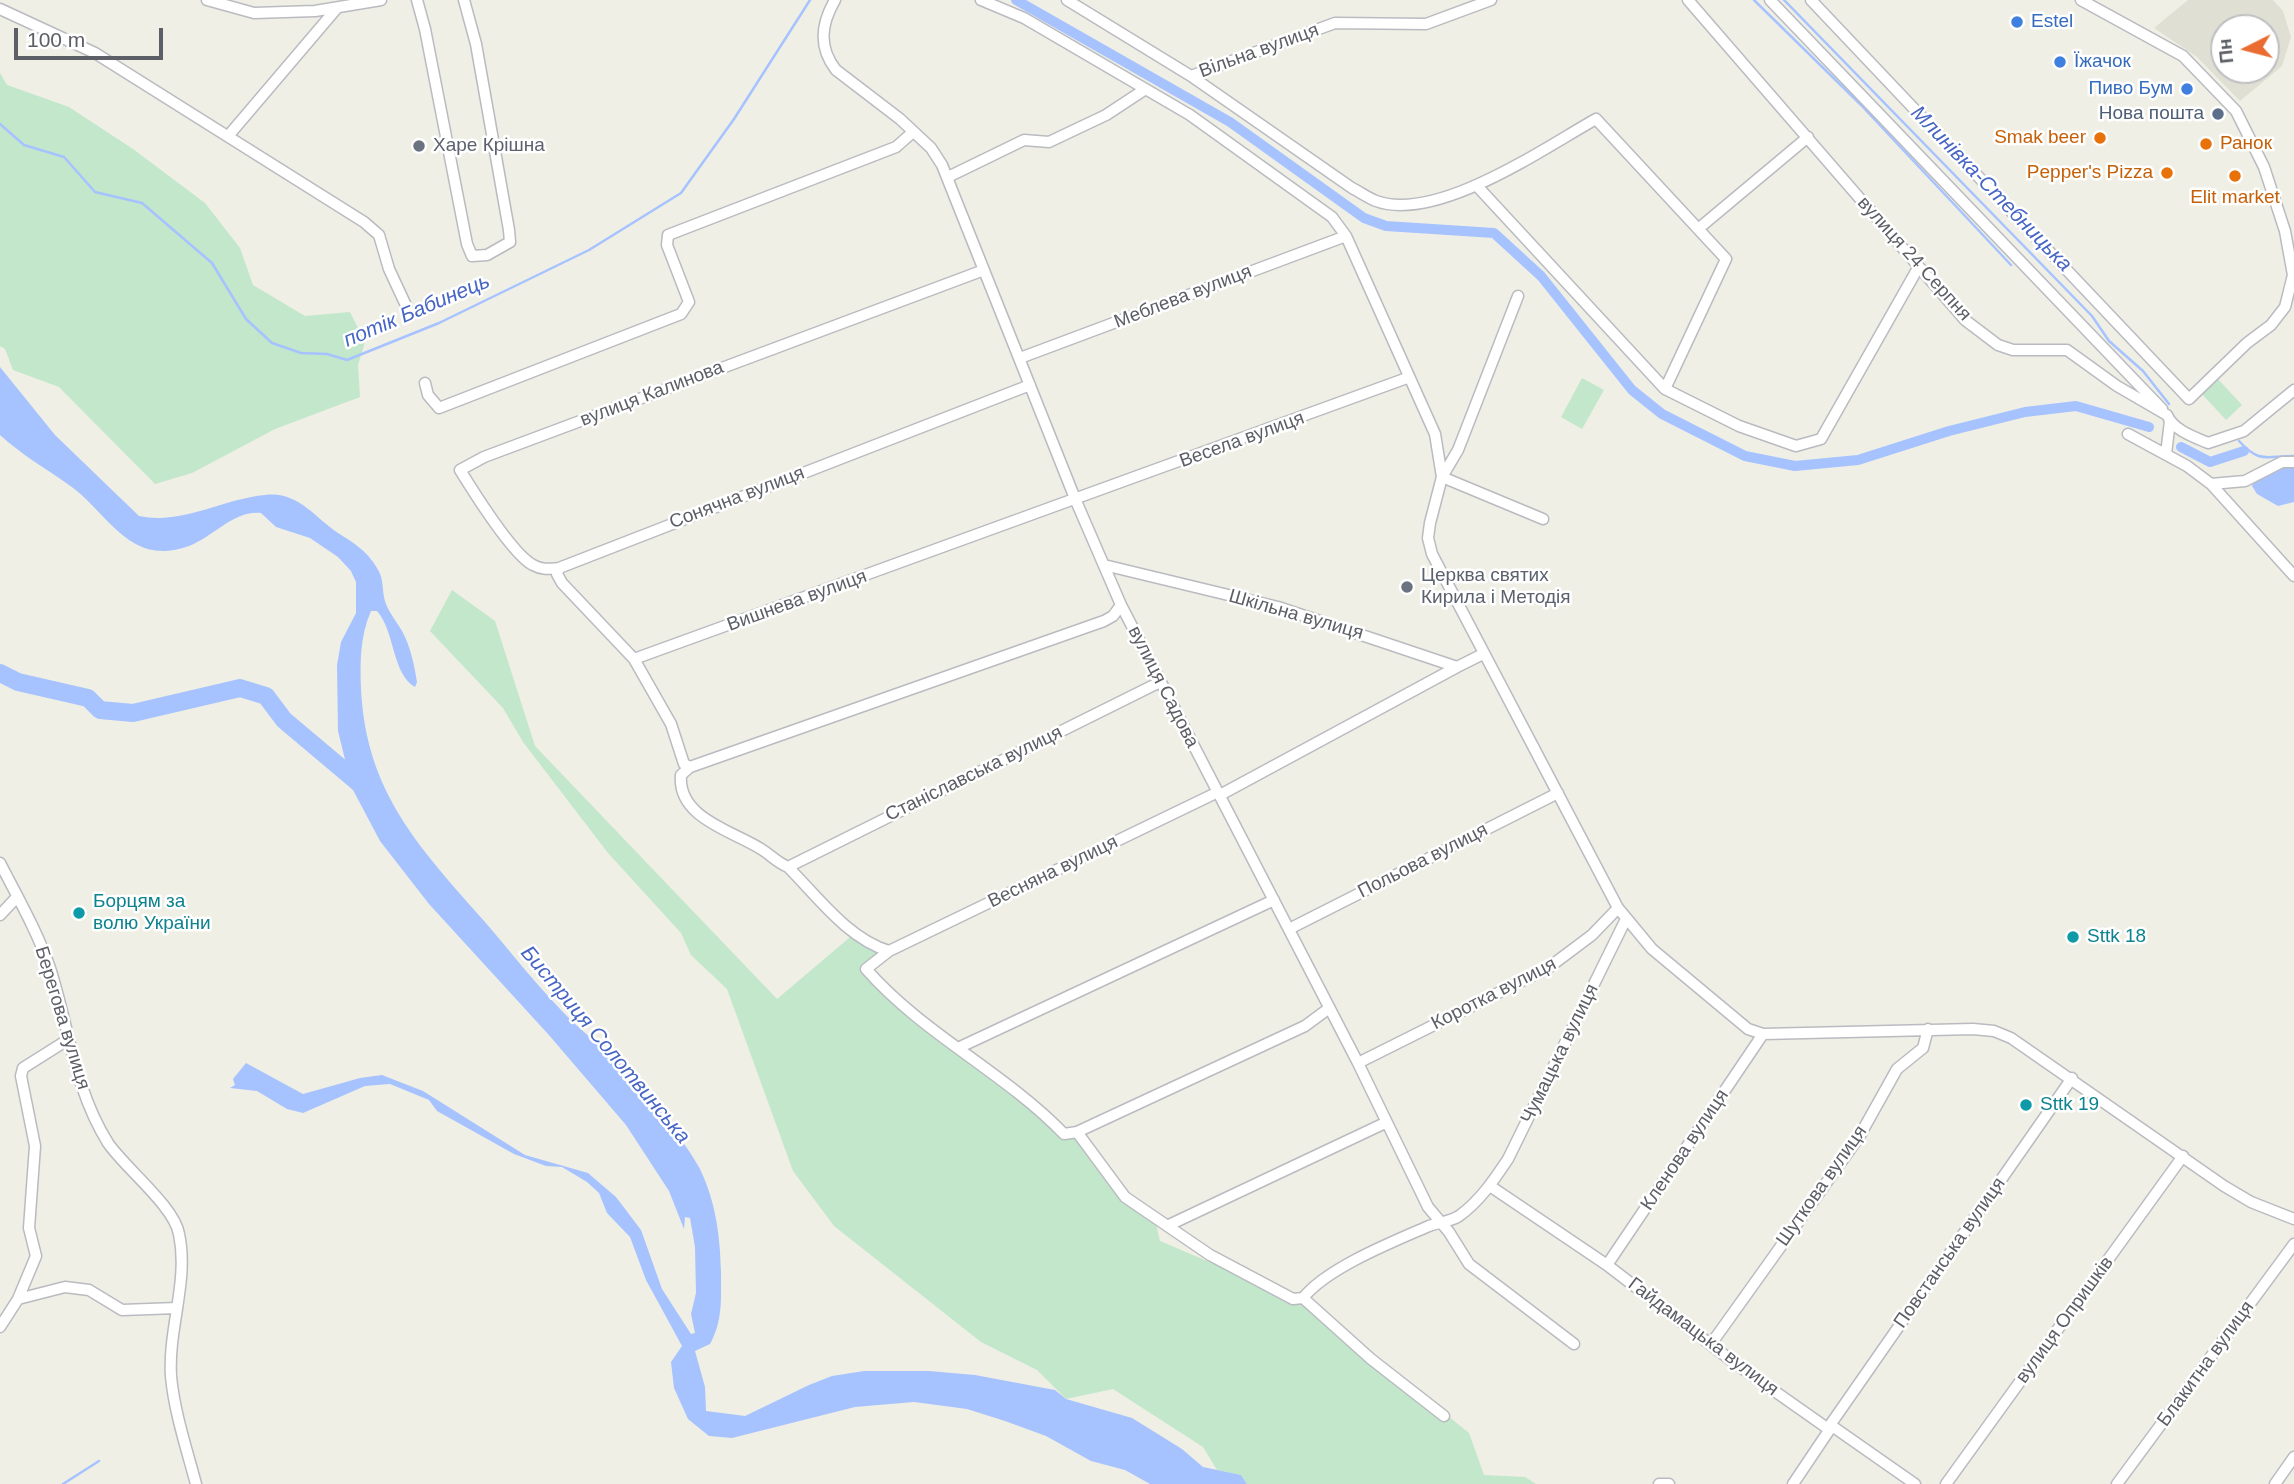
<!DOCTYPE html>
<meta charset="utf-8">
<style>
body{margin:0}
#map{position:relative;width:2294px;height:1484px;overflow:hidden;background:#efefe5;font-family:Arial,sans-serif}
canvas{display:block}
.north{position:absolute;left:2210px;top:14px;width:70px;height:70px;box-sizing:border-box;background:#fff;border:2px solid #bebfc2;border-radius:50%;rotate:264deg;font-size:19px;font-weight:700;line-height:28px;text-align:center;color:#5d5f66}
.north::after{content:'';display:block;margin:auto;width:24px;height:32px;background:#ea6c30;clip-path:polygon(50% 0,100% 100%,50% 72%,0 100%)}
.scale{position:absolute;left:14px;top:28px;width:149px;height:32px;box-sizing:border-box;border:4px solid #5d5f66;border-top:0;padding-left:9px;font-size:21px;line-height:24px;white-space:nowrap;color:#5d5f66;-webkit-text-stroke:5px #fff;paint-order:stroke}
</style>
<div id="map">
<canvas width="2294" height="1484"></canvas>
<div class="north">Пн</div>
<div class="scale">100 m</div>
</div>
<script>
const ctx = document.querySelector('canvas').getContext('2d');
ctx.lineJoin = 'round';
function fillPath(path, color) {
  ctx.fillStyle = color;
  ctx.fill(path, 'evenodd');
}
function trace(path, color, width, dash) {
  ctx.strokeStyle = color;
  ctx.lineWidth = width;
  ctx.lineCap = dash ? 'butt' : 'round';
  ctx.setLineDash(dash || []);
  ctx.stroke(path);
}
function drawText(font, color, halo, rows, align = 'center') {
  ctx.font = font + ' Arial,sans-serif';
  ctx.lineWidth = 5;
  ctx.setLineDash([]);
  ctx.textBaseline = 'middle';
  ctx.strokeStyle = halo;
  ctx.fillStyle = color;
  for (const [text, x, y, turn = 0] of rows) {
    ctx.save();
    ctx.translate(x, y);
    ctx.rotate((+turn || 0) * Math.PI / 180);
    ctx.textAlign = isNaN(turn) ? turn : align;
    if (halo) ctx.strokeText(text, 0, 0);
    ctx.fillText(text, 0, 0);
    ctx.restore();
  }
}
fillPath(new Path2D(`
 M 2188,0 L 2273,0 L 2283,11 L 2291,37 L 2282,66 L 2240,101 L 2197,57 L 2154,28 ZM 2224,28 L 2266,28 L 2266,70 L 2224,70 Z`), '#dfdfd3');
fillPath(new Path2D(`
 M 0,73 L 7,85 L 69,107 L 133,149 L 205,203 L 240,248 L 253,285 L 305,316 L 350,312 L 365,342 L 358,365 L 360,397 L 275,429 L 192,473 L 155,484 L 59,387 L 13,370 L 5,349 L 0,346 Z
 M 1582,378 L 1604,390 L 1582,429 L 1561,417 Z
 M 2217,378 L 2242,405 L 2226,420 L 2201,393 Z
 M 452,590 L 495,621 L 535,746 L 777,999 L 855,933 L 889,951 L 866,969 L 1064,1133 L 1077,1132 L 1114,1186 L 1155,1219 L 1160,1241 L 1268,1287 L 1303,1298 L 1469,1433 L 1484,1475 L 1525,1477 L 1536,1484 L 1247,1484 L 1241,1475 L 1217,1470 L 1203,1447 L 1113,1389 L 1066,1399 L 1037,1370 L 981,1342 L 834,1226 L 793,1171 L 727,989 L 691,955 L 681,933 L 608,853 L 523,742 L 503,708 L 430,631 Z`), '#c2e7cb');
fillPath(new Path2D(`
 M 0,367 L 55,435 L 139,516 C 183,525 222,499 265,495 C 298,491 314,517 338,533 C 354,543 367,551 377,568 C 385,580 381,591 386,604 C 390,614 397,622 402,631 C 411,648 414,664 417,682 L 415,687 C 392,674 395,631 377,611 L 371,611 C 360,636 360,662 361,689 C 366,793 420,848 485,922 C 510,951 534,982 561,1010 C 581,1032 607,1049 628,1071 C 647,1091 687,1145 700,1169 C 716,1203 720,1235 721,1272 C 721,1298 723,1321 710,1344 L 695,1351 L 705,1387 L 706,1411 L 745,1416 L 809,1385 L 832,1376 L 864,1371 L 929,1371 L 975,1375 L 1055,1390 L 1066,1399 L 1132,1418 L 1182,1449 L 1203,1467 L 1241,1475 L 1247,1484 L 1150,1484 L 1125,1470 L 1091,1461 L 1046,1436 L 1005,1421 L 967,1409 L 914,1402 L 855,1407 L 732,1438 L 709,1436 L 688,1419 L 674,1388 L 671,1362 L 682,1346 L 646,1280 L 630,1237 L 607,1213 L 599,1193 L 587,1182 L 562,1167 L 546,1166 L 514,1154 L 437,1111 L 429,1100 L 390,1084 L 365,1086 L 303,1113 L 287,1109 L 257,1091 L 230,1088 L 235,1085 L 233,1079 L 246,1063 L 303,1094 L 360,1078 L 382,1075 L 423,1091 L 525,1155 L 588,1173 L 616,1197 L 641,1230 L 662,1289 L 691,1334 L 695,1333 L 691,1314 L 696,1293 L 695,1247 L 690,1218 L 685,1217 L 684,1229 L 669,1191 L 626,1125 L 548,1034 L 429,904 L 380,841 L 352,788 L 338,731 L 337,665 L 341,642 L 356,613 L 356,582 L 351,571 L 338,557 L 310,538 L 276,527 L 261,513 C 234,510 213,537 189,546 C 129,568 109,513 69,485 C 45,468 22,455 0,435 Z
 M 2294,463 L 2294,502 L 2278,506 L 2257,494 L 2252,486 L 2257,473 Z`), '#a6c2ff');
trace(new Path2D(`
 M 1754,0 L 1861,105 L 2011,265
 M 1784,0 L 2092,316 L 2109,341 L 2143,371 L 2169,404
 M 0,124 L 24,145 L 64,157 L 95,192 L 142,203 L 212,263 L 246,319 L 272,343 L 301,353 L 327,354 L 347,360 L 439,323 L 589,250 L 681,193 L 734,119 L 810,0
 M 2239,441 C 2260,464 2266,456 2294,456
 M 63,1484 L 99,1461`), '#a6c2ff', 2.5);
trace(new Path2D(`
 M 1016,0 L 1230,122 L 1364,218 L 1386,226 L 1494,233 L 1541,276 L 1632,390 L 1662,414 L 1745,456 L 1795,466 L 1858,460 L 1949,431 L 2025,412 L 2076,406 L 2149,427
 M 2181,447 L 2210,462 L 2244,451`), '#a6c2ff', 10);
trace(new Path2D(`
 M 0,673 L 18,682 L 88,698 L 100,710 L 133,713 L 240,688 L 266,696 L 284,720 L 366,789`), '#a6c2ff', 18);
const minor = new Path2D(`
 M 207,0 L 254,13 L 315,11 L 381,0
 M 417,0 L 425,29 L 467,244 L 472,256 L 487,255 L 510,242 L 509,230 L 476,44 L 464,0
 M 835,0 C 821,24 818,47 836,70 L 900,119 L 931,148 L 942,165 L 1076,501 L 1121,605 L 1358,1063 L 1428,1207 L 1449,1232 L 1469,1264 L 1574,1344
 M 981,0 L 1024,18 L 1190,115 L 1332,217 L 1346,236 L 1435,434 L 1442,477 L 1430,523 L 1428,538 L 1432,554 L 1618,908 L 1652,949 L 1748,1029 L 1763,1034 L 1973,1029 L 1994,1031 L 2011,1038 L 2224,1186 L 2251,1202 L 2294,1219
 M 1067,0 L 1191,76 L 1352,188 C 1360,192 1368,198 1376,201 C 1437,223 1544,148 1596,119 L 1726,259 L 1665,389
 M 1688,0 L 1965,320 L 1998,345 L 2013,350 L 2067,350 L 2117,386 L 2167,415 C 2173,430 2194,437 2208,443 L 2244,431 L 2294,390
 M 1770,0 L 2162,409
 M 1811,0 L 2189,399 L 2247,343 L 2271,325 L 2285,307 L 2293,275 L 2285,231 L 2264,167 L 2236,111 L 2183,56 L 2081,0
 M 0,9 L 95,53 L 364,222 L 379,235 L 389,269 L 409,312
 M 1191,76 L 1335,23 L 1426,24 L 1491,0
 M 229,135 L 337,8
 M 948,177 L 1024,140 L 1049,142 L 1106,115 L 1144,90
 M 1477,186 L 1665,389 L 1739,426 L 1796,446 L 1821,439 L 1918,268
 M 1698,229 L 1808,137
 M 1518,296 L 1458,450 L 1442,477 L 1543,519
 M 1020,358 L 1346,236
 M 425,383 L 428,395 L 439,408 L 681,314 L 689,302 L 667,245 L 668,235 L 896,147 L 913,132
 M 2128,434 L 2187,466 L 2211,484 L 2294,576
 M 2166,454 L 2170,421
 M 2211,484 L 2245,481 L 2282,462 L 2294,462
 M 1104,565 L 1278,607 L 1457,667 L 1483,654
 M 559,568 C 549,569 542,570 533,565 C 512,554 473,491 460,470 L 484,457 L 984,270
 M 1121,605 L 1113,616 L 1104,621 L 690,767 L 681,775 C 677,818 733,831 761,849 C 771,855 776,862 788,867 C 817,896 848,939 889,951 L 866,969 C 923,1034 1004,1072 1064,1134 L 1077,1132 L 1125,1197 L 1210,1255 L 1293,1299 L 1303,1298 C 1327,1268 1392,1242 1429,1226 C 1439,1222 1450,1222 1459,1216 C 1480,1201 1494,1180 1508,1159 L 1626,919
 M 634,659 L 562,583 L 557,574 L 559,568 L 1030,385
 M 690,767 L 684,764 L 671,724 L 634,659 L 1407,378
 M 1220,795 L 1457,667
 M 0,863 C 18,898 37,931 50,968 C 69,1027 74,1089 108,1143 C 125,1168 174,1206 179,1234 C 189,1281 168,1328 171,1376 C 174,1411 187,1450 196,1484
 M 788,867 L 1160,682
 M 0,915 L 17,897
 M 1289,929 L 1558,793
 M 889,951 L 1218,792
 M 958,1048 L 1274,900
 M 1358,1063 L 1548,968 L 1592,935 L 1618,908
 M 1077,1132 L 1305,1026 L 1328,1009
 M 1490,1186 L 1607,1265 L 1736,1364 L 1827,1428 L 1832,1426 L 1915,1484
 M 1169,1225 L 1385,1123
 M 1607,1265 L 1763,1034
 M 1303,1298 L 1371,1359 L 1444,1416
 M 18,1299 L 36,1256 L 29,1228 L 35,1146 L 21,1076 L 23,1068 L 69,1039
 M 0,1327 L 18,1299 L 65,1287 L 89,1290 L 122,1310 L 177,1308
 M 1711,1344 L 1859,1137 L 1897,1069 L 1923,1048 L 1928,1029
 M 1828,1428 L 2072,1078
 M 1659,1484 L 1669,1484
 M 1793,1484 L 1832,1426
 M 1946,1484 L 2183,1156
 M 2117,1484 L 2294,1244
 M 2275,1484 L 2294,1457`);
trace(minor, '#babbc1', 13);
trace(minor, '#fff', 10);
for (const [x, y, r, color] of [
 [2017,22,7,"#3f7fe0"],
 [2060,62,7,"#3f7fe0"],
 [2187,89,7,"#3f7fe0"],
 [2218,114,7,"#5c6f8a"],
 [2100,138,7,"#e8710a"],
 [2206,144,7,"#e8710a"],
 [419,146,7,"#6b7280"],
 [2167,173,7,"#e8710a"],
 [2235,176,7,"#e8710a"],
 [1407,587,7,"#6b7280"],
 [79,913,7,"#0f9aa8"],
 [2073,937,7,"#0f9aa8"],
 [2026,1105,7,"#0f9aa8"]
]) {
  const dot = new Path2D();
  dot.arc(x, y, r, 0, 2 * Math.PI);
  ctx.fillStyle = color;
  ctx.fill(dot);
  trace(dot, '#fff', 2.5);
}
drawText('19px', '#366cbe', '#fff', [
 ["Estel",2031,22],
 ["Їжачок",2074,62],
 ["Пиво Бум",2173,89,"right"]
], 'left');
drawText('19px', '#5d5f66', '#fff', [
 ["Вільна вулиця",1259,51,-20],
 ["вулиця 24 Серпня",1914,259,48],
 ["Меблева вулиця",1183,297,-21],
 ["вулиця Калинова",652,394,-21],
 ["Весела вулиця",1242,440,-20],
 ["Сонячна вулиця",737,498,-21],
 ["Вишнева вулиця",797,601,-20],
 ["Шкільна вулиця",1296,615,16],
 ["вулиця Садова",1163,687,63],
 ["Станіславська вулиця",974,774,-26],
 ["Польова вулиця",1423,861,-27],
 ["Весняна вулиця",1053,872,-26],
 ["Коротка вулиця",1494,994,-27],
 ["Берегова вулиця",62,1018,73],
 ["Чумацька вулиця",1560,1054,-64],
 ["Кленова вулиця",1685,1150,-56],
 ["Шуткова вулиця",1822,1186,-55],
 ["Повстанська вулиця",1950,1253,-55],
 ["вулиця Опришків",2065,1320,-54],
 ["Гайдамацька вулиця",1703,1337,37],
 ["Блакитна вулиця",2206,1364,-54]
]);
drawText('19px', '#4e5e75', '#fff', [
 ["Нова пошта",2204,114]
], 'right');
drawText('19px', '#c56008', '#fff', [
 ["Smak beer",2086,138],
 ["Ранок",2220,144,"left"],
 ["Pepper's Pizza",2153,173],
 ["Elit market",2235,198,"center"]
], 'right');
drawText('19px', '#5b616d', '#fff', [
 ["Харе Крішна",433,146],
 ["Церква святих",1421,576],
 ["Кирила і Методія",1421,598]
], 'left');
drawText('19px', '#0d838f', '#fff', [
 ["Борцям за",93,902],
 ["волю України",93,924],
 ["Sttk 18",2087,937],
 ["Sttk 19",2040,1105]
], 'left');
drawText('italic 21px', '#4665c4', '#fff', [
 ["Млинівка-Стебницька",1991,189,46],
 ["потік Бабинець",417,311,-23],
 ["Бистриця Солотвинська",605,1045,50]
]);
</script>
